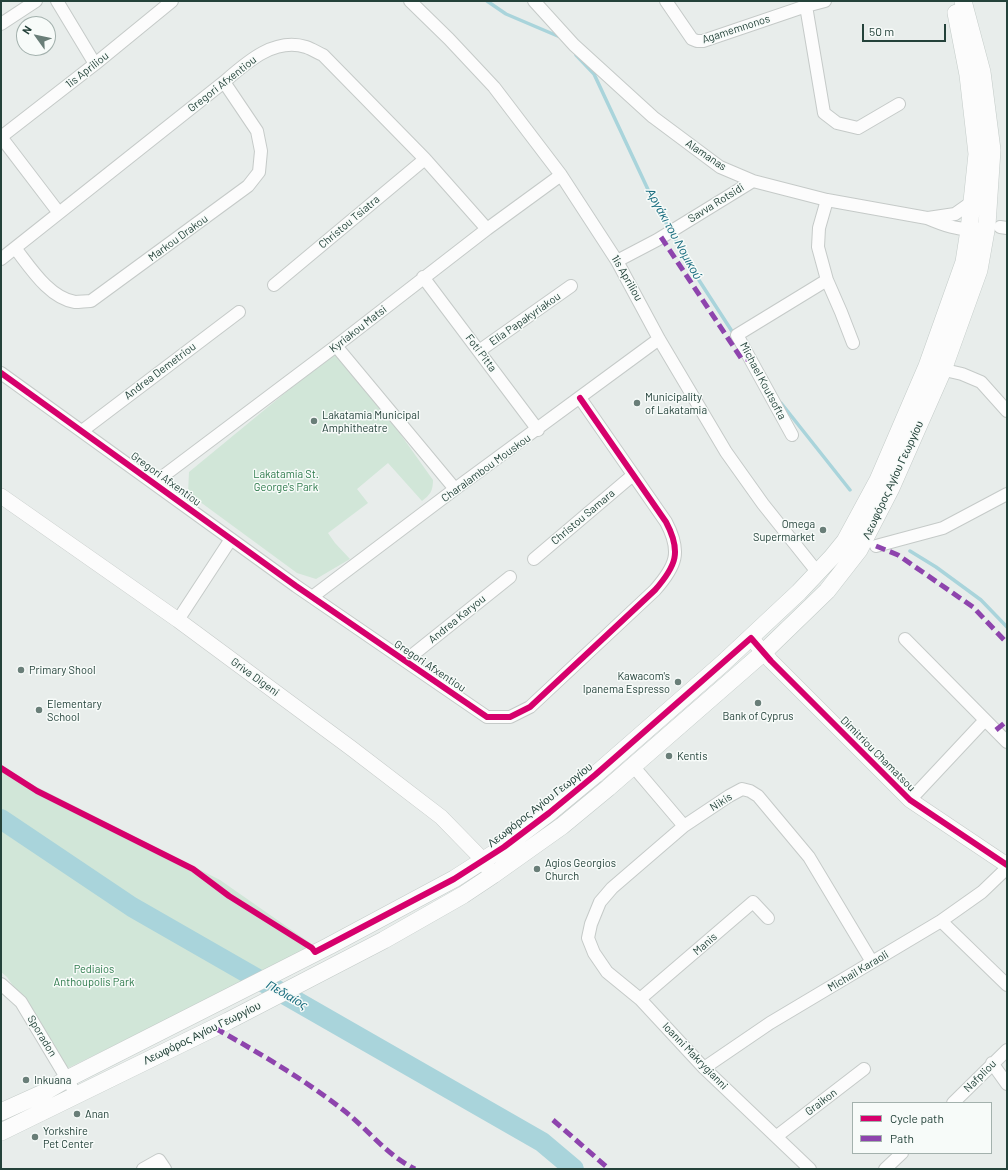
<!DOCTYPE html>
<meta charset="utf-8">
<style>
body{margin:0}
#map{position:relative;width:1008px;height:1170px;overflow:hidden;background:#e8edeb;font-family:Barlow,sans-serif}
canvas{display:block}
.frame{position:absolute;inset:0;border:2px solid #24423a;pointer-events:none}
.legend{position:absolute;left:852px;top:1102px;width:140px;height:52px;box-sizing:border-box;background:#f7fbf9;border:1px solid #a3b1ad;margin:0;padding:5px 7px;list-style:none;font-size:12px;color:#24423a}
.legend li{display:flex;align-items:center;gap:8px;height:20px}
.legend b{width:20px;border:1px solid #a3b1ad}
.north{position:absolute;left:16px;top:16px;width:40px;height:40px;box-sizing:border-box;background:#f7fbf9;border:1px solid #a3b1ad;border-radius:50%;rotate:303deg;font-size:11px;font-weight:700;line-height:16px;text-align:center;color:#24423a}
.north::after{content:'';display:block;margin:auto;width:14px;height:18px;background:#697e78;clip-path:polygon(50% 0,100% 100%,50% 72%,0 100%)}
.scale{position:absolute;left:862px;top:24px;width:84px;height:18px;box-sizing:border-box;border:2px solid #24423a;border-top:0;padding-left:5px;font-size:12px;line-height:14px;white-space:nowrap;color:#24423a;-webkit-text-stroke:3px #f7fbf9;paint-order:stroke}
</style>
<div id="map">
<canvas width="1008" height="1170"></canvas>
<div class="frame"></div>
<ul class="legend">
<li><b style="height:5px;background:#d6006c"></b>Cycle path</li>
<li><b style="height:5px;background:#8e44ad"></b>Path</li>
</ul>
<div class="north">N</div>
<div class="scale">50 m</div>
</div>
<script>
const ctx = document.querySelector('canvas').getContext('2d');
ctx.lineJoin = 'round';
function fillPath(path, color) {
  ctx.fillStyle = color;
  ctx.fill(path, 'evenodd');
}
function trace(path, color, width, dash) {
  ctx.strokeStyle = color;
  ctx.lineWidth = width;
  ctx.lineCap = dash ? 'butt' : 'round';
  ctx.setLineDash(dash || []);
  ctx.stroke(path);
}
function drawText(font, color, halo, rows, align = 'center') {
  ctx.font = font + ' Barlow,sans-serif';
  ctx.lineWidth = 3;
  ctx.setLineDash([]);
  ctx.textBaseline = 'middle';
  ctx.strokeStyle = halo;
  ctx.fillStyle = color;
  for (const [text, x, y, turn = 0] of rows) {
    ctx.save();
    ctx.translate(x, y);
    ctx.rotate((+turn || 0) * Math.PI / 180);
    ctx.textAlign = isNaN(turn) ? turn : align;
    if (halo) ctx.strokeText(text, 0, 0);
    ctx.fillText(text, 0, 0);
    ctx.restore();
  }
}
fillPath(new Path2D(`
 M 336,354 L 379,404 L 433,480 C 433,491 430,495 422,501 L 388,463 L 357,489 L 368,503 L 328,533 L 335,543 L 350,559 L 316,579 L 297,573 L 188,493 L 189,472 L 291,388 Z
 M 1,765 L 35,786 L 220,880 L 316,947 L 68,1068 L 7,977 L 1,972 Z`), '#d1e6d8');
trace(new Path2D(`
 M 487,1 L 506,14 L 560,37
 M 576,55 L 594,74 L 651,196 L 695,274 L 735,336
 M 781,403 L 850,490
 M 910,551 L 936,567 L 981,600 L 1007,627`), '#a9d4db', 3.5);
trace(new Path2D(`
 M 1,819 L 132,907 L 542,1142 L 574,1169`), '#a9d4db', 20);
const minor = new Path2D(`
 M 57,1 L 95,64
 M 410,1 L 449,39 L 494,87 L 561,175 L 617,261 L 659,339 L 726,452 L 763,504 L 818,573
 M 534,1 L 574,45 L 653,117 L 720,167 L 753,181 L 827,200 L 927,218 C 941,224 961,232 976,228
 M 666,1 L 692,39 L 697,41 L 703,41 L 806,6 L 825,1
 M 806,6 L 824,113 L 837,123 L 858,128 L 899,104
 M 1,24 L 36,1
 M 1,137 L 95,64 L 172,1
 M 1,137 L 59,213
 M 827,200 L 819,228 L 818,247 L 827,280 L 841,312 L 853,343
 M 928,218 L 955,214 L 972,202
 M 1000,227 L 1007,228
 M 15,248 C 30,267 49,298 75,302 C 80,302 86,301 91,301 L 248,186 L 259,172 L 261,151 L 257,131 L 224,82
 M 1,259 L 224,82 C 246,63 274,37 306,47 C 312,49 318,53 323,55 L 425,159 L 487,229
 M 617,261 L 657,240 L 753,181
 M 423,277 L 538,430
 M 274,285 L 425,159
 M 336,346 L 455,489
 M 479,351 L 571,286
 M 936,368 L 962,374 L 981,382 L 1007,411
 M 1,373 L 296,586 L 487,717 L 510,717 L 530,707 L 655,590 C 676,566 682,552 666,522 L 580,398
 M 82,431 L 239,312
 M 792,435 L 737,335 L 827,280
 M 154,483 L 336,346 L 487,229 L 561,175
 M 876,546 L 943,528 L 1007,494
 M 534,559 L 633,475
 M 312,597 L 455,489 L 659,339
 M 178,620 L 231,539
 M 905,639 L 1007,742
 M 405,661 L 510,577
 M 633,766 L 684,826
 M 910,800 L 985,720
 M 941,921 L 1007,985
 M 1,984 L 21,1002 L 76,1094
 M 640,999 L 753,902 L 768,918
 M 992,1063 L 1007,1084
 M 704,1068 L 770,1023 L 941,921 L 982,892 L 1007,868
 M 953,1103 L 1007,1050
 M 777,1136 L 864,1069
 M 143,1169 L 159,1160 L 165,1169
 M 810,1169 L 704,1068 L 640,999 L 607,972 L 594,953 L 588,938 L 591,924 L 600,902 L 612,888 L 684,826 L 729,796 L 742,789 L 750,791 L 758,796 L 809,857 L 872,962
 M 885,1169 L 902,1153`);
const tertiary = new Path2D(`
 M 1,496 L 178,620 L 351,748 L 441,817 L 483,860 L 489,870
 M 751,638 L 771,661 L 910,800 L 1007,865`);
const secondary = new Path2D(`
 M 1,1112 L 43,1093 L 67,1079 L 329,946 L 454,879 L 504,847 L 549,813 L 595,775 L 722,664 L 799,592 L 832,557 L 845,541 L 878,480 L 927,366 L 964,262 L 969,230 L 977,154 L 968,75 L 956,13
 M 1,1132 L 228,1021 L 384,940 L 463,895 L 493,875 L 562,826 L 608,788 L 764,652 L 827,591 L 859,550 L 891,488 L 943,370 L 979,270 L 987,225 L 992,150 L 982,72 L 963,1`);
trace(minor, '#c5cac8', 14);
trace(tertiary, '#c5cac8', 16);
trace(secondary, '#c3cbc8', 18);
trace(minor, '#fcfcfc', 12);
trace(tertiary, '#fcfcfc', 15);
trace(secondary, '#fcfcfc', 17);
trace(new Path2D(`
 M 661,237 L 741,358 L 751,360
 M 876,546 L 898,555 L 973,607 L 1007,643
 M 996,730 L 1007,721
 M 215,1028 C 259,1053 302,1078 342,1109 C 367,1128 386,1155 415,1169
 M 553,1120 L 609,1169`), '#8e44ad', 5, [10, 5]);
trace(new Path2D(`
 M 1,373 L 296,586 L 487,717 L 510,717 L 530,707 L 655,590 C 676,566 682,552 666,522 L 580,398
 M 1,768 L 37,791 L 193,869 L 229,896 L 312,948 L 315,952 L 454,879 L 504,847 L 549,813 L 595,775 L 751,638 L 771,661 L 910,800 L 1007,865`), '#d6006c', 6);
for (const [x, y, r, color] of [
 [637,403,4,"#697e78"],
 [314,421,4,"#697e78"],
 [823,530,4,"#697e78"],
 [21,670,4,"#697e78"],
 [678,682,4,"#697e78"],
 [758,703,4,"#697e78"],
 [39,710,4,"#697e78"],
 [669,756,4,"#697e78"],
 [537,869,4,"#697e78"],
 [26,1080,4,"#697e78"],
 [77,1114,4,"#697e78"],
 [35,1137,4,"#697e78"]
]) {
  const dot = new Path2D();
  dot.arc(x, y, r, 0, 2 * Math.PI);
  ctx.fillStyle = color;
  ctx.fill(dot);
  trace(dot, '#f7fbf9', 1.5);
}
drawText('11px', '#24423a', '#f7fbf9', [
 ["Agamemnonos",736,29,-18],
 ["1is Apriliou",87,70,-38],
 ["Gregori Afxentiou",222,84,-38],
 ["Alamanas",706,155,34],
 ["Savva Rotsidi",716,203,-32],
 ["Christou Tsiatra",349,222,-40],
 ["Markou Drakou",178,238,-36],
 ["1is Apriliou",627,278,60],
 ["Elia Papakyriakou",525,319,-35],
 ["Kyriakou Matsi",358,329,-38],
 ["Foti Pitta",481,353,53],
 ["Andrea Demetriou",160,371,-37],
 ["Michael Koutsofta",763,381,62],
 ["Charalambou Mouskou",486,468,-36],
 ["Gregori Afxentiou",166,479,36],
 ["Λεωφόρος Αγίου Γεωργίου",893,480,-65],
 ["Christou Samara",583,517,-40],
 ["Andrea Karyou",457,619,-39],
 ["Gregori Afxentiou",430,666,34],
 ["Griva Digeni",255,677,36],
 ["Dimitriou Chamatsou",878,754,45],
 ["Nikis",721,802,-32],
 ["Λεωφόρος Αγίου Γεωργίου",540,805,-38],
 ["Manis",705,944,-41],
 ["Michail Karaoli",858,971,-31],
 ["Λεωφόρος Αγίου Γεωργίου",202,1033,-26],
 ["Sporadon",42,1036,59],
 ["Ioanni Makrygianni",695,1056,46],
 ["Nafpliou",980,1076,-45],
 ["Graikon",821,1102,-37]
]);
drawText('11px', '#24423a', '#f7fbf9', [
 ["Municipality",645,397],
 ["of Lakatamia",645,410],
 ["Lakatamia Municipal",322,415],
 ["Amphitheatre",322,428],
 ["Omega",815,524,"right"],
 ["Supermarket",815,537,"right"],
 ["Primary Shool",29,670],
 ["Kawacom's",670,676,"right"],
 ["Ipanema Espresso",670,689,"right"],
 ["Elementary",47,704],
 ["School",47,717],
 ["Bank of Cyprus",758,716,"center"],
 ["Kentis",677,756],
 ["Agios Georgios",545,863],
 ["Church",545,876],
 ["Inkuana",34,1080],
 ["Anan",85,1114],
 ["Yorkshire",43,1131],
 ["Pet Center",43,1144]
], 'left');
drawText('11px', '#2d7a4b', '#f7fbf9', [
 ["Lakatamia St.",286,474],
 ["George's Park",286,487],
 ["Pediaios",94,969],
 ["Anthoupolis Park",94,982]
]);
drawText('italic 12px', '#1c6f80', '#f7fbf9', [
 ["Αργάκι του Νομικού",674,234,61],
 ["Πεδιαίος",287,995,30]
]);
</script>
